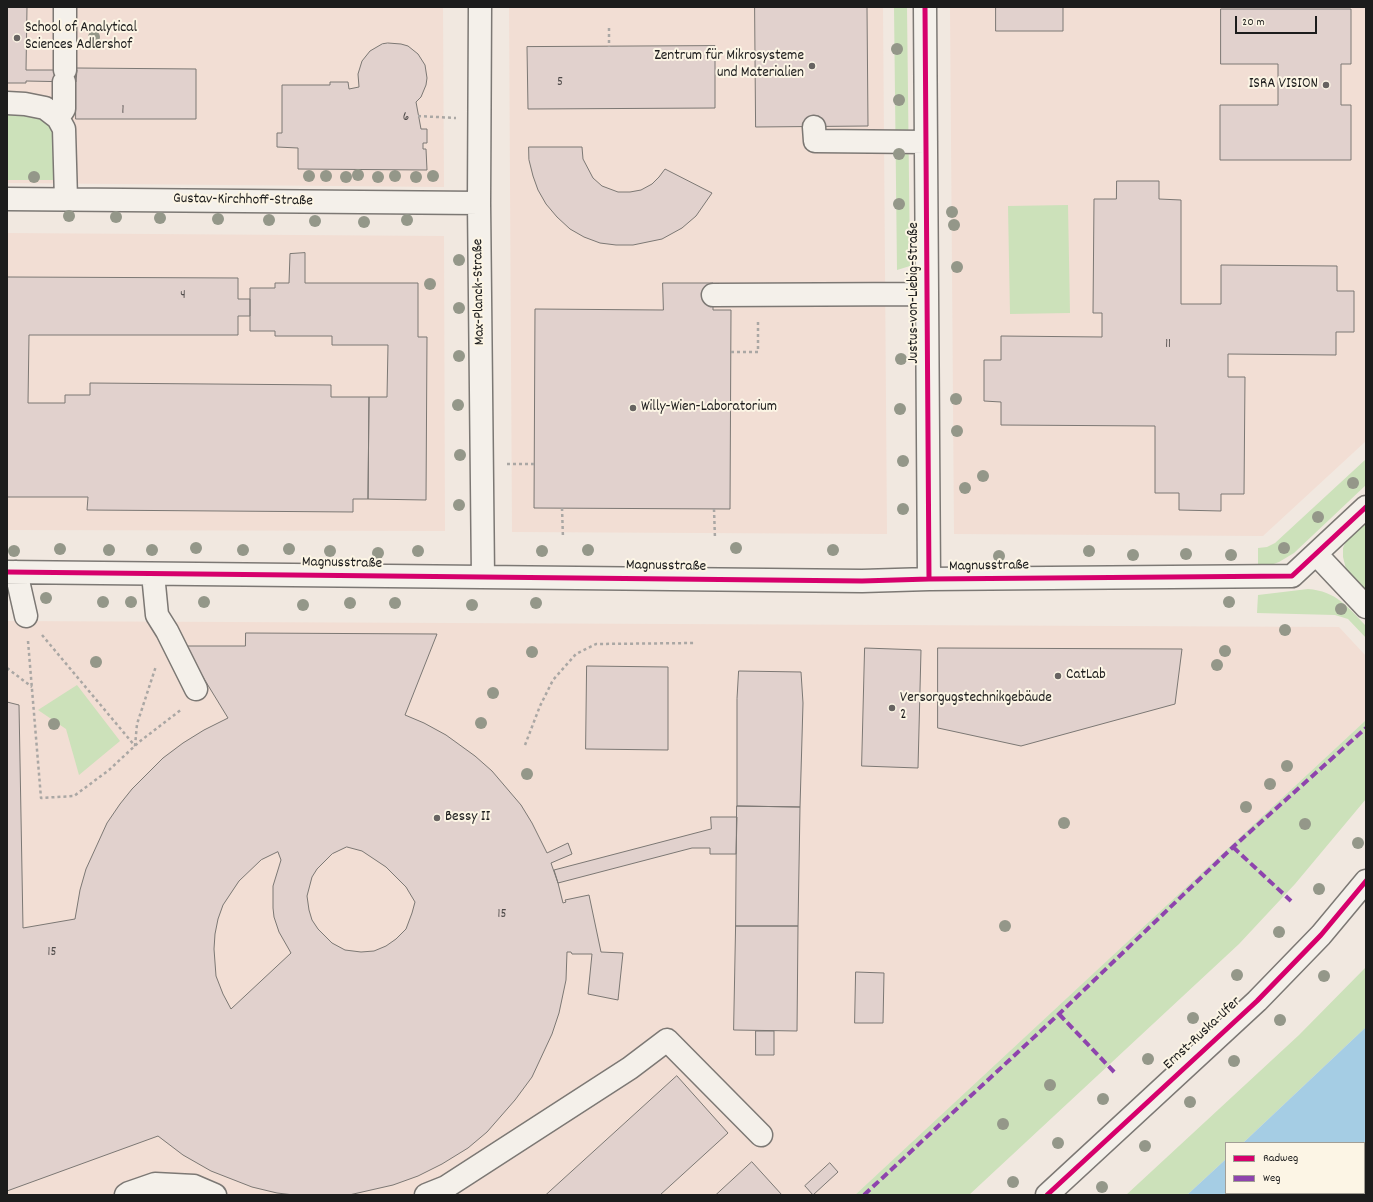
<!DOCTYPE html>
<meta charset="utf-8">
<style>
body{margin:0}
#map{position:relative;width:1373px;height:1202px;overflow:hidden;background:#f1e8e0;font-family:Dekko,sans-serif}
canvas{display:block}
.frame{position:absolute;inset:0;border:8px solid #1c1c1c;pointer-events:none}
.legend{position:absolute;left:1225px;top:1142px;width:140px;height:52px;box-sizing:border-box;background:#fcf5e5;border:1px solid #a29e95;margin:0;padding:5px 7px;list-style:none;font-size:12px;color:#1c1c1c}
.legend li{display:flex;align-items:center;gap:8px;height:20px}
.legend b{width:20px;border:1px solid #a29e95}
.scale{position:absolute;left:1235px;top:16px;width:82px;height:18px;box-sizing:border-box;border:2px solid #1c1c1c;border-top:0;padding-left:5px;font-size:12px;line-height:14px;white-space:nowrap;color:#1c1c1c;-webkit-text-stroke:3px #fcf5e5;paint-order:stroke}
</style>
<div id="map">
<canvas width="1373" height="1202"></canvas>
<div class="frame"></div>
<ul class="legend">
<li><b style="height:5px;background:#d6006c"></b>Radweg</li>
<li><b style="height:5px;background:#8e44ad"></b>Weg</li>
</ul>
<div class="scale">20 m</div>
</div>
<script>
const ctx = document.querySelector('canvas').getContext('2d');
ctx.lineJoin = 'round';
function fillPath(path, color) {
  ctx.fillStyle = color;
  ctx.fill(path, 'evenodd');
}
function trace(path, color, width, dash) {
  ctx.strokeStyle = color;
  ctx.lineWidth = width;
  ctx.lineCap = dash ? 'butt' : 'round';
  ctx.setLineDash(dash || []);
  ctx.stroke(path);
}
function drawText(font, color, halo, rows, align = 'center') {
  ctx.font = font + ' Dekko,sans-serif';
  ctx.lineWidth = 4;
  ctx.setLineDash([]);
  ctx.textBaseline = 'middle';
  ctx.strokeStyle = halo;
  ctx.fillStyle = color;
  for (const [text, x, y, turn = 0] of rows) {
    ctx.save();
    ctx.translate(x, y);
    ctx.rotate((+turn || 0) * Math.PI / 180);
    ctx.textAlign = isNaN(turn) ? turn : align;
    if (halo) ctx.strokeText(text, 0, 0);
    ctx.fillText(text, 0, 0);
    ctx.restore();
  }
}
fillPath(new Path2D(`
 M 7,7 L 443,7 L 444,187 L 7,183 Z
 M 509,7 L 883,7 L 887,534 L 512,532 Z
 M 950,7 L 1366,7 L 1366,441 L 1263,536 L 954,534 Z
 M 7,233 L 444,236 L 445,531 L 7,530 Z
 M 7,621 L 1339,627 L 1366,656 L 1366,720 L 855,1195 L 7,1195 Z`), '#f2ded4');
fillPath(new Path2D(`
 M 894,7 L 907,7 L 910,266 L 897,270 Z
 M 7,109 C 16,111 30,112 38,116 C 60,128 55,159 56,180 L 7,180 Z
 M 1068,205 L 1070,313 L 1010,314 L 1008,206 Z
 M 1366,459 L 1366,485 L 1294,553 L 1279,562 L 1271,565 L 1258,567 L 1258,548 L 1267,547 L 1275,543 Z
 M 1366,523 L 1366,590 L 1346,569 L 1343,557 L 1343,548 L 1346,541 Z
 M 1308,589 C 1336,591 1348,607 1366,626 L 1366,638 L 1348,619 L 1335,615 L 1257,613 L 1258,595 Z
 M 77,685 L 120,741 L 79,775 L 66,729 L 38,710 Z
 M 1366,720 L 1366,799 L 1295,884 L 1239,944 L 969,1195 L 855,1195 Z
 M 1366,967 L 1366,1027 L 1243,1143 L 1226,1143 L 1226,1159 L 1187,1195 L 1126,1195 L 1299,1035 Z`), '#cce1ba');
fillPath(new Path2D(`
 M 1366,1027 L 1366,1195 L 1187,1195 L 1226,1159 L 1226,1193 L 1364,1193 L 1364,1143 L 1243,1143 Z`), '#a5cde4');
const building = new Path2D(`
 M 7,7 L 27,7 L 26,70 L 77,70 L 76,82 L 26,81 L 26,83 L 7,83 Z
 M 755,7 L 867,7 L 868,126 L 756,127 Z
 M 996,7 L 1063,7 L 1063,31 L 996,31 Z
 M 1221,9 L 1351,9 L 1351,64 L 1341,64 L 1341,105 L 1351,105 L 1351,160 L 1220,160 L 1220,105 L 1278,105 L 1278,64 L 1221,64 Z
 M 388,43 L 401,44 L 408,46 L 418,54 L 425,65 L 427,78 L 426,85 L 421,97 L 416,102 L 421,129 L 427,129 L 427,143 L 423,143 L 423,149 L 426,149 L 427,170 L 298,169 L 298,148 L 277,147 L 277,133 L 282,133 L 282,85 L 330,85 L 330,82 L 348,82 L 349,89 L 359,87 L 358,74 L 362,61 L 370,51 L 382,44 Z
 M 715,46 L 715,108 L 528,109 L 527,47 Z
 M 76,68 L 196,69 L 196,119 L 76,119 Z
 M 529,147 L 582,147 L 583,159 L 593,178 L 602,186 L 618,192 L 630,192 L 641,190 L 652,184 L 659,177 L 665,169 L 712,193 L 696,216 L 682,228 L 662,239 L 633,245 L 616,245 L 600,243 L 584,237 L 570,229 L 557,217 L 546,204 L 538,190 L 533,176 L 529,160 Z
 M 1117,181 L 1159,181 L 1159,199 L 1181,200 L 1181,304 L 1221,304 L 1221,265 L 1337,266 L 1337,291 L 1354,291 L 1354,332 L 1336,332 L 1336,355 L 1228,354 L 1228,377 L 1245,377 L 1244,494 L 1221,494 L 1221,511 L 1179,510 L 1179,493 L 1155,493 L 1155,426 L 1001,425 L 1001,402 L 984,401 L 984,360 L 1001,360 L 1001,336 L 1102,337 L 1102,313 L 1093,313 L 1094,199 L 1116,199 Z
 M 305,253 L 305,283 L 418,283 L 418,337 L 427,337 L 426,500 L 368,499 L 369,397 L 387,397 L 388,345 L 332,345 L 332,336 L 275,336 L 275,331 L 250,331 L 250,288 L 275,288 L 275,283 L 289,283 L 290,254 Z
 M 7,277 L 238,278 L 238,299 L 250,299 L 250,316 L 238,316 L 238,335 L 29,335 L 28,403 L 65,403 L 65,395 L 90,395 L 90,383 L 331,385 L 331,397 L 369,397 L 368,499 L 353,499 L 353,512 L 87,510 L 88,497 L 7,497 Z
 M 663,283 L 713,283 L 713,310 L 731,310 L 730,509 L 534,508 L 535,309 L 663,310 Z
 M 246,633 L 437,634 L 405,715 L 424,723 L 446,735 L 475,756 L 492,771 L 521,805 L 532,823 L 547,853 L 568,843 L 572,854 L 551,863 L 558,883 L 563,903 L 566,902 L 565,900 L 589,895 L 601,952 L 623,953 L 618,1000 L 588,994 L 592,954 L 572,954 L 571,952 L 567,952 L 566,980 L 559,1013 L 552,1034 L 532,1077 L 515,1100 L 487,1132 L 468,1148 L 442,1164 L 418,1176 L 393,1185 L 349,1195 L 294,1195 L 277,1193 L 252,1187 L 211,1171 L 183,1155 L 158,1136 L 7,1191 L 7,702 L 19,705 L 23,928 L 75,919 L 80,890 L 86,869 L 107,823 L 120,804 L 132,789 L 163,758 L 183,743 L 204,730 L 228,718 L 184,646 L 245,646 ZM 347,847 L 362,851 L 386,867 L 406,887 L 415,902 L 412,913 L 406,929 L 396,939 L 386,946 L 374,951 L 361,952 L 345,950 L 332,943 L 318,929 L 312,920 L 309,910 L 307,896 L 312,877 L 317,869 L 332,854 ZM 278,852 L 281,860 L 273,886 L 273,908 L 274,917 L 279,932 L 291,953 L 231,1009 L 223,994 L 216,976 L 214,949 L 215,934 L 218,919 L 223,905 L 239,881 L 261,860 Z
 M 865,648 L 921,650 L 918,768 L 862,766 Z
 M 938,648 L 1182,649 L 1175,704 L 1021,746 L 938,728 Z
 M 587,666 L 668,667 L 668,750 L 586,749 Z
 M 739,671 L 801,672 L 803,703 L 800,807 L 737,806 L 737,699 Z
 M 737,806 L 800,807 L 798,926 L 736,926 Z
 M 711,817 L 737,817 L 736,854 L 710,854 L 710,848 L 692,848 L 558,883 L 554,870 L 711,829 Z
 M 736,926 L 798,926 L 797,1031 L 734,1030 Z
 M 856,972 L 884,973 L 883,1023 L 855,1023 Z
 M 756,1031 L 774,1031 L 774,1055 L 756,1055 Z
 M 677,1076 L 728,1133 L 660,1195 L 546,1195 Z
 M 752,1162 L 782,1195 L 716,1195 Z
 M 830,1163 L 838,1172 L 813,1195 L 805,1186 Z`);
fillPath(building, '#e1d1cd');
trace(building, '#7c7874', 1);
const minor = new Path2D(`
 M 480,7 L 479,203 L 483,577
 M 925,7 L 929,579
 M 65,70 L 65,7
 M 7,103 L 25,104 L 45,108 L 58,118 L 64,129 L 66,199
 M 58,118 L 64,109 L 64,82
 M 814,127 L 815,141 L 926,142
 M 7,199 L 479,203
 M 713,295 L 927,294
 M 1316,554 L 1366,607
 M 7,572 L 862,581 L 929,579 L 1292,576 L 1366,507
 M 16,572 L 26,616
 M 153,574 L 157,615 L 167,631 L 196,689
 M 126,1195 L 129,1193 L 155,1184 L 194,1186 L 215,1195
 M 426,1195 L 446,1187 L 630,1068 L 667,1040 L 761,1135`);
const major = new Path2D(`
 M 1047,1195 L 1257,1001 L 1321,935 L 1366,881`);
trace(minor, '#7c7874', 25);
trace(major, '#7c7874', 25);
trace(new Path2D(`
 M 609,28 L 609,47
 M 418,116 L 456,118
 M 731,352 L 758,352 L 758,319
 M 507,464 L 535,464
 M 562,508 L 563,538
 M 714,509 L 715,539
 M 42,635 L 135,746
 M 28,641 L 41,798 L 74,796 L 109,770 L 139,742 L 182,709
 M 7,668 L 32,687
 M 525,745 L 540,706 L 553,680 L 576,654 L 596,644 L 696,643
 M 135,746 L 137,724 L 156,666`), '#aaa7a4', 2.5, [3, 3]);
trace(minor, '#f4f0ea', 22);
trace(major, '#f4f0ea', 22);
trace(new Path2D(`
 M 1233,847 L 1291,901
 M 1059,1014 L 1116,1074
 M 864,1195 L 1059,1014 L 1233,847 L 1366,728`), '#8e44ad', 4, [8, 4]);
trace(new Path2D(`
 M 925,7 L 929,579
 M 7,572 L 862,581 L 929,579 L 1292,576 L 1366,507
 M 1047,1195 L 1257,1001 L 1321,935 L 1366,881`), '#d6006c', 5);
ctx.fillStyle = '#949789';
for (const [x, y] of [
 [94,37],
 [897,49],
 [899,100],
 [899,154],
 [358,175],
 [309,176],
 [326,176],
 [395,176],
 [433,176],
 [34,177],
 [346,177],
 [378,177],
 [416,177],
 [899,204],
 [952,212],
 [69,216],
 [116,217],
 [160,218],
 [218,219],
 [269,220],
 [407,220],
 [315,221],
 [364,222],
 [954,225],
 [459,260],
 [957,267],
 [430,284],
 [459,308],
 [459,356],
 [901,359],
 [956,399],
 [458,405],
 [900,409],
 [957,431],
 [460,455],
 [903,461],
 [983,476],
 [1353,483],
 [965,488],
 [459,505],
 [903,509],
 [1318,517],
 [196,548],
 [736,548],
 [1284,548],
 [60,549],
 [289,549],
 [109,550],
 [152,550],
 [243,550],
 [588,550],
 [833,550],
 [14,551],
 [330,551],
 [418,551],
 [542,551],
 [1089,551],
 [378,553],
 [1186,554],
 [1133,555],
 [1231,555],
 [999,556],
 [46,598],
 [103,602],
 [131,602],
 [204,602],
 [1229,602],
 [350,603],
 [395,603],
 [536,603],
 [303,605],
 [472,605],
 [1341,609],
 [1285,630],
 [1225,651],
 [532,652],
 [96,662],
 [1217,665],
 [493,693],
 [481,723],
 [54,724],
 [1287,766],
 [527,774],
 [1270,784],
 [1246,807],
 [1064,823],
 [1305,824],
 [1358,843],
 [1319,889],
 [1005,926],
 [1279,932],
 [1237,975],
 [1324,976],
 [1193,1018],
 [1280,1020],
 [1148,1059],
 [1234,1061],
 [1050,1085],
 [1103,1099],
 [1190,1102],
 [1003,1124],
 [1058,1143],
 [1145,1146],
 [1013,1182],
 [1102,1187]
]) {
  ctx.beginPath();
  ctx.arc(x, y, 6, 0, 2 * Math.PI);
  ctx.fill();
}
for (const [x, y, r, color] of [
 [17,38,4,"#676361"],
 [812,66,4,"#676361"],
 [1326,85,4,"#676361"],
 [633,408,4,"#676361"],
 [1058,676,4,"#676361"],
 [892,708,4,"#676361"],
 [437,818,4,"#676361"]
]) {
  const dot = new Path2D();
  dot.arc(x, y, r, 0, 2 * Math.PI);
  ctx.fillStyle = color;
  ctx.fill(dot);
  trace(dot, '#fcf5e5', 1.5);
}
drawText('13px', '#4d4948', null, [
 ["5",560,83],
 ["1",123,111],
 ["6",406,118],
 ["4",183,296],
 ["11",1168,345],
 ["15",502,915],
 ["15",52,953]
]);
drawText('15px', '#1c1c1c', '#fcf5e5', [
 ["School of Analytical",25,29],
 ["Sciences Adlershof",25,46],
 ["Zentrum für Mikrosysteme",804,57,"right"],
 ["und Materialien",804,74,"right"],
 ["ISRA VISION",1318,85,"right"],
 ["Willy-Wien-Laboratorium",641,408],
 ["CatLab",1066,676],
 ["Versorgugstechnikgebäude",900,699],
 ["2",900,716],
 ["Bessy II",445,818]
], 'left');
drawText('15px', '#1c1c1c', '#fcf5e5', [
 ["Gustav-Kirchhoff-Straße",243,201,1],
 ["Max-Planck-Straße",480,292,-91],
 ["Justus-von-Liebig-Straße",915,293,-90],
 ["Magnusstraße",342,564,1],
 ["Magnusstraße",666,567,1],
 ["Magnusstraße",989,567,-1],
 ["Ernst-Ruska-Ufer",1203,1034,-43]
]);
</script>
